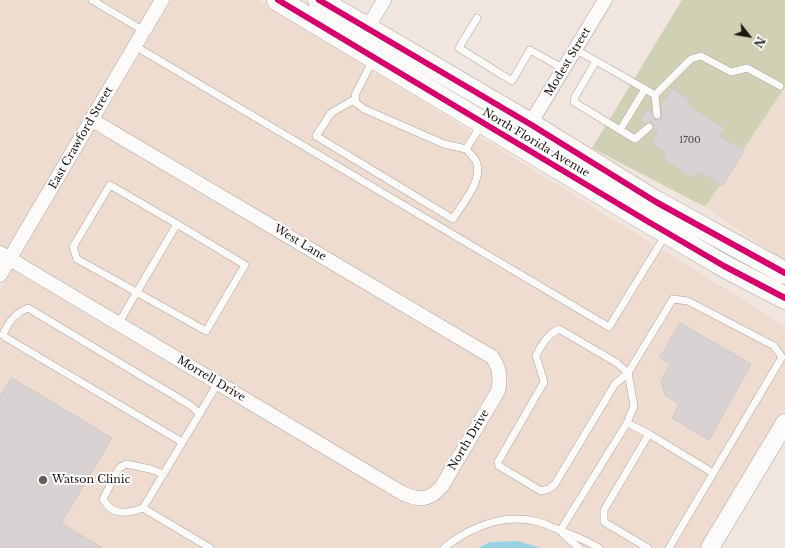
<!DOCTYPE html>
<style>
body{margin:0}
#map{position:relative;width:785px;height:548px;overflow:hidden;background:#f0e6df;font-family:"Libre Baskerville",serif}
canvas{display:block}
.north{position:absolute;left:729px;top:16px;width:40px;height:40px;-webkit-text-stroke:3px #fff;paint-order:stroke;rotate:121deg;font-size:11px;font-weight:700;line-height:16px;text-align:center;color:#1d1713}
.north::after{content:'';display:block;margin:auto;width:14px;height:18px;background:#1d1713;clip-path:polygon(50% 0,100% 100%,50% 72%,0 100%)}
</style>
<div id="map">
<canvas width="785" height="548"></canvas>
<div class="north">N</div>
</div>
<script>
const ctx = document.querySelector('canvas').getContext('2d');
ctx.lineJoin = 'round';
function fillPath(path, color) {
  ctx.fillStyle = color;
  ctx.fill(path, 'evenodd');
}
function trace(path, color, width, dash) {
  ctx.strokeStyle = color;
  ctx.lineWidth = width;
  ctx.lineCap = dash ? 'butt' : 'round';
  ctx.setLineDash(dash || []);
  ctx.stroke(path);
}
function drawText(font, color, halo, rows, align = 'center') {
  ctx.font = font + ' "Libre Baskerville",serif';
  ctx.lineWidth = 4;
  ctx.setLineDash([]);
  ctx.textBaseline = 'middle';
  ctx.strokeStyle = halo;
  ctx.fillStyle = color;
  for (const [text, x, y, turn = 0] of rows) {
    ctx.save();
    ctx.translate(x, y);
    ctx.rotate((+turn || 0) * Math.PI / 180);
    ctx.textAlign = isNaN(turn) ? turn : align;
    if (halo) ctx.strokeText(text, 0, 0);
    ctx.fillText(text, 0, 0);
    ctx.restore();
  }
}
fillPath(new Path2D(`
 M 0,0 L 154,0 L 7,249 L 0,246 Z
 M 171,0 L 259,0 L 785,326 L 785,409 L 702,548 L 541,548 L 518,541 L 490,542 L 478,548 L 0,548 L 0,289 L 13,268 L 400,499 L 413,505 L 421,505 L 423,507 L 432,505 L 432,502 L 442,497 L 448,489 L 505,393 L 508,379 L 503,362 L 497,354 L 101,119 Z
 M 785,87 L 785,262 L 705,207 Z
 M 94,130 L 487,362 L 493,377 L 491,388 L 436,481 L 431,487 L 422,492 L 416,492 L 405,487 L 19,257 Z`), '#eedcd0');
fillPath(new Path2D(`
 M 682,0 L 785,0 L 785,87 L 705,207 L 592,148 Z`), '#d0d1b4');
fillPath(new Path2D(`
 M 518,541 L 541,548 L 478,548 L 490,542 Z`), '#99d1e7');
const building = new Path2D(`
 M 672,89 L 690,100 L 687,105 L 725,128 L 720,136 L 744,151 L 722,186 L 699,172 L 695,179 L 662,158 L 666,153 L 651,143 L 658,132 L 653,129 L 654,126 L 651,122 L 645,124 L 640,121 L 647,109 L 652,112 L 655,119 L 660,119 L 662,115 L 661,106 Z
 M 680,323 L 751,364 L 709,440 L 672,418 L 679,404 L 665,395 L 661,381 L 670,364 L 660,358 Z
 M 12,378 L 112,438 L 61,523 L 102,548 L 0,548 L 0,397 Z`);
fillPath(building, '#d8d2d2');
trace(building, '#d0c9ca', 1);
const service = new Path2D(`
 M 92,0 L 144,31
 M 477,18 L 459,48 L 512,81 L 530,50 L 564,69
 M 135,46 L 609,327 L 666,234
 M 575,49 L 645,89 L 620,130 L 574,102 L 575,97 L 596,61
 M 373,60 L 355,95 L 356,103 L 364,109 L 444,144 L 466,149 L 482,124
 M 645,89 L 655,95 L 657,115
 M 655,95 L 691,59 L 701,56 L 731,72 L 747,68 L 780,86
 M 355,99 L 331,113 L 316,136 L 453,219 C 462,204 484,180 476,161 C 474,157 469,153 466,149
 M 620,130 L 635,139 L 649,127
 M 118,324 L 177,224 L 245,265 L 206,331 L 77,259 L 73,247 L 110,185 L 177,224
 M 627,423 L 649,434 L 713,473
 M 182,442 L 5,337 L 3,335 C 8,322 15,313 28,308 L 190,405 L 200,414
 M 163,474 L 150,469 L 126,464 L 119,468 L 103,499 C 112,516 127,514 143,508 L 218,383
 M 143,508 L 210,548
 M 560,531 L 627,423 L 634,406 L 628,373 L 617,363 L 559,329 C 547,335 542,344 536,356 L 544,382 L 498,462 L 499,466 L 541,491 L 549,489 L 555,484 L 615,384 L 628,373 L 673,299 L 688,301 L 774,346 L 782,357 L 669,548
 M 563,534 L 579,548
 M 444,548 C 471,526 505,513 539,522 C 546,524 553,528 560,530 C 574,536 586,540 599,548
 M 648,548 L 604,522 L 604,510 L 649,434`);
const minor = new Path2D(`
 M 367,29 L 384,0
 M 530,124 L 605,0
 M 0,253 L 402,493 C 420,501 429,501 442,486 L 498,391 C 501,378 500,368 492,357 L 92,120
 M 0,275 L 162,0`);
const tertiary = new Path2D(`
 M 710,548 L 785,423`);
const primary = new Path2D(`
 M 278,0 L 647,221 L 724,266 L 785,298
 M 319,0 L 530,124 L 656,202 L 785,273`);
trace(service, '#aba49f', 8);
trace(minor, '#aba49f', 15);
trace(tertiary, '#aba49f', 19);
trace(primary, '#aba49f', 23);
trace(service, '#fdfbfa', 7);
trace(minor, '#fdfbfa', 14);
trace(tertiary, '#fdfbfa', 18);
trace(primary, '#fdfbfa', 22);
trace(new Path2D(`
 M 278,0 L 647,221 L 724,266 L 785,298
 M 319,0 L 530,124 L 656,202 L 785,273`), '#d6006c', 6);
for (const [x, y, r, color] of [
 [43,480,5,"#675f5a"]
]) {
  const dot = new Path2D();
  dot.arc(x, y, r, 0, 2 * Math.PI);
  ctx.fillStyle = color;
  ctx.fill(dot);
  trace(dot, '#fff', 1.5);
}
drawText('9px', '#4d4744', null, [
 ["1700",690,140]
]);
drawText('11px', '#1d1713', '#fff', [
 ["Modest Street",568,62,-59],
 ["East Crawford Street",81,138,-60],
 ["North Florida Avenue",536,143,31],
 ["West Lane",300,243,31],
 ["Morrell Drive",211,379,31],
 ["North Drive",469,440,-59]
]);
drawText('11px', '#1d1713', '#fff', [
 ["Watson Clinic",52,480]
], 'left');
</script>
